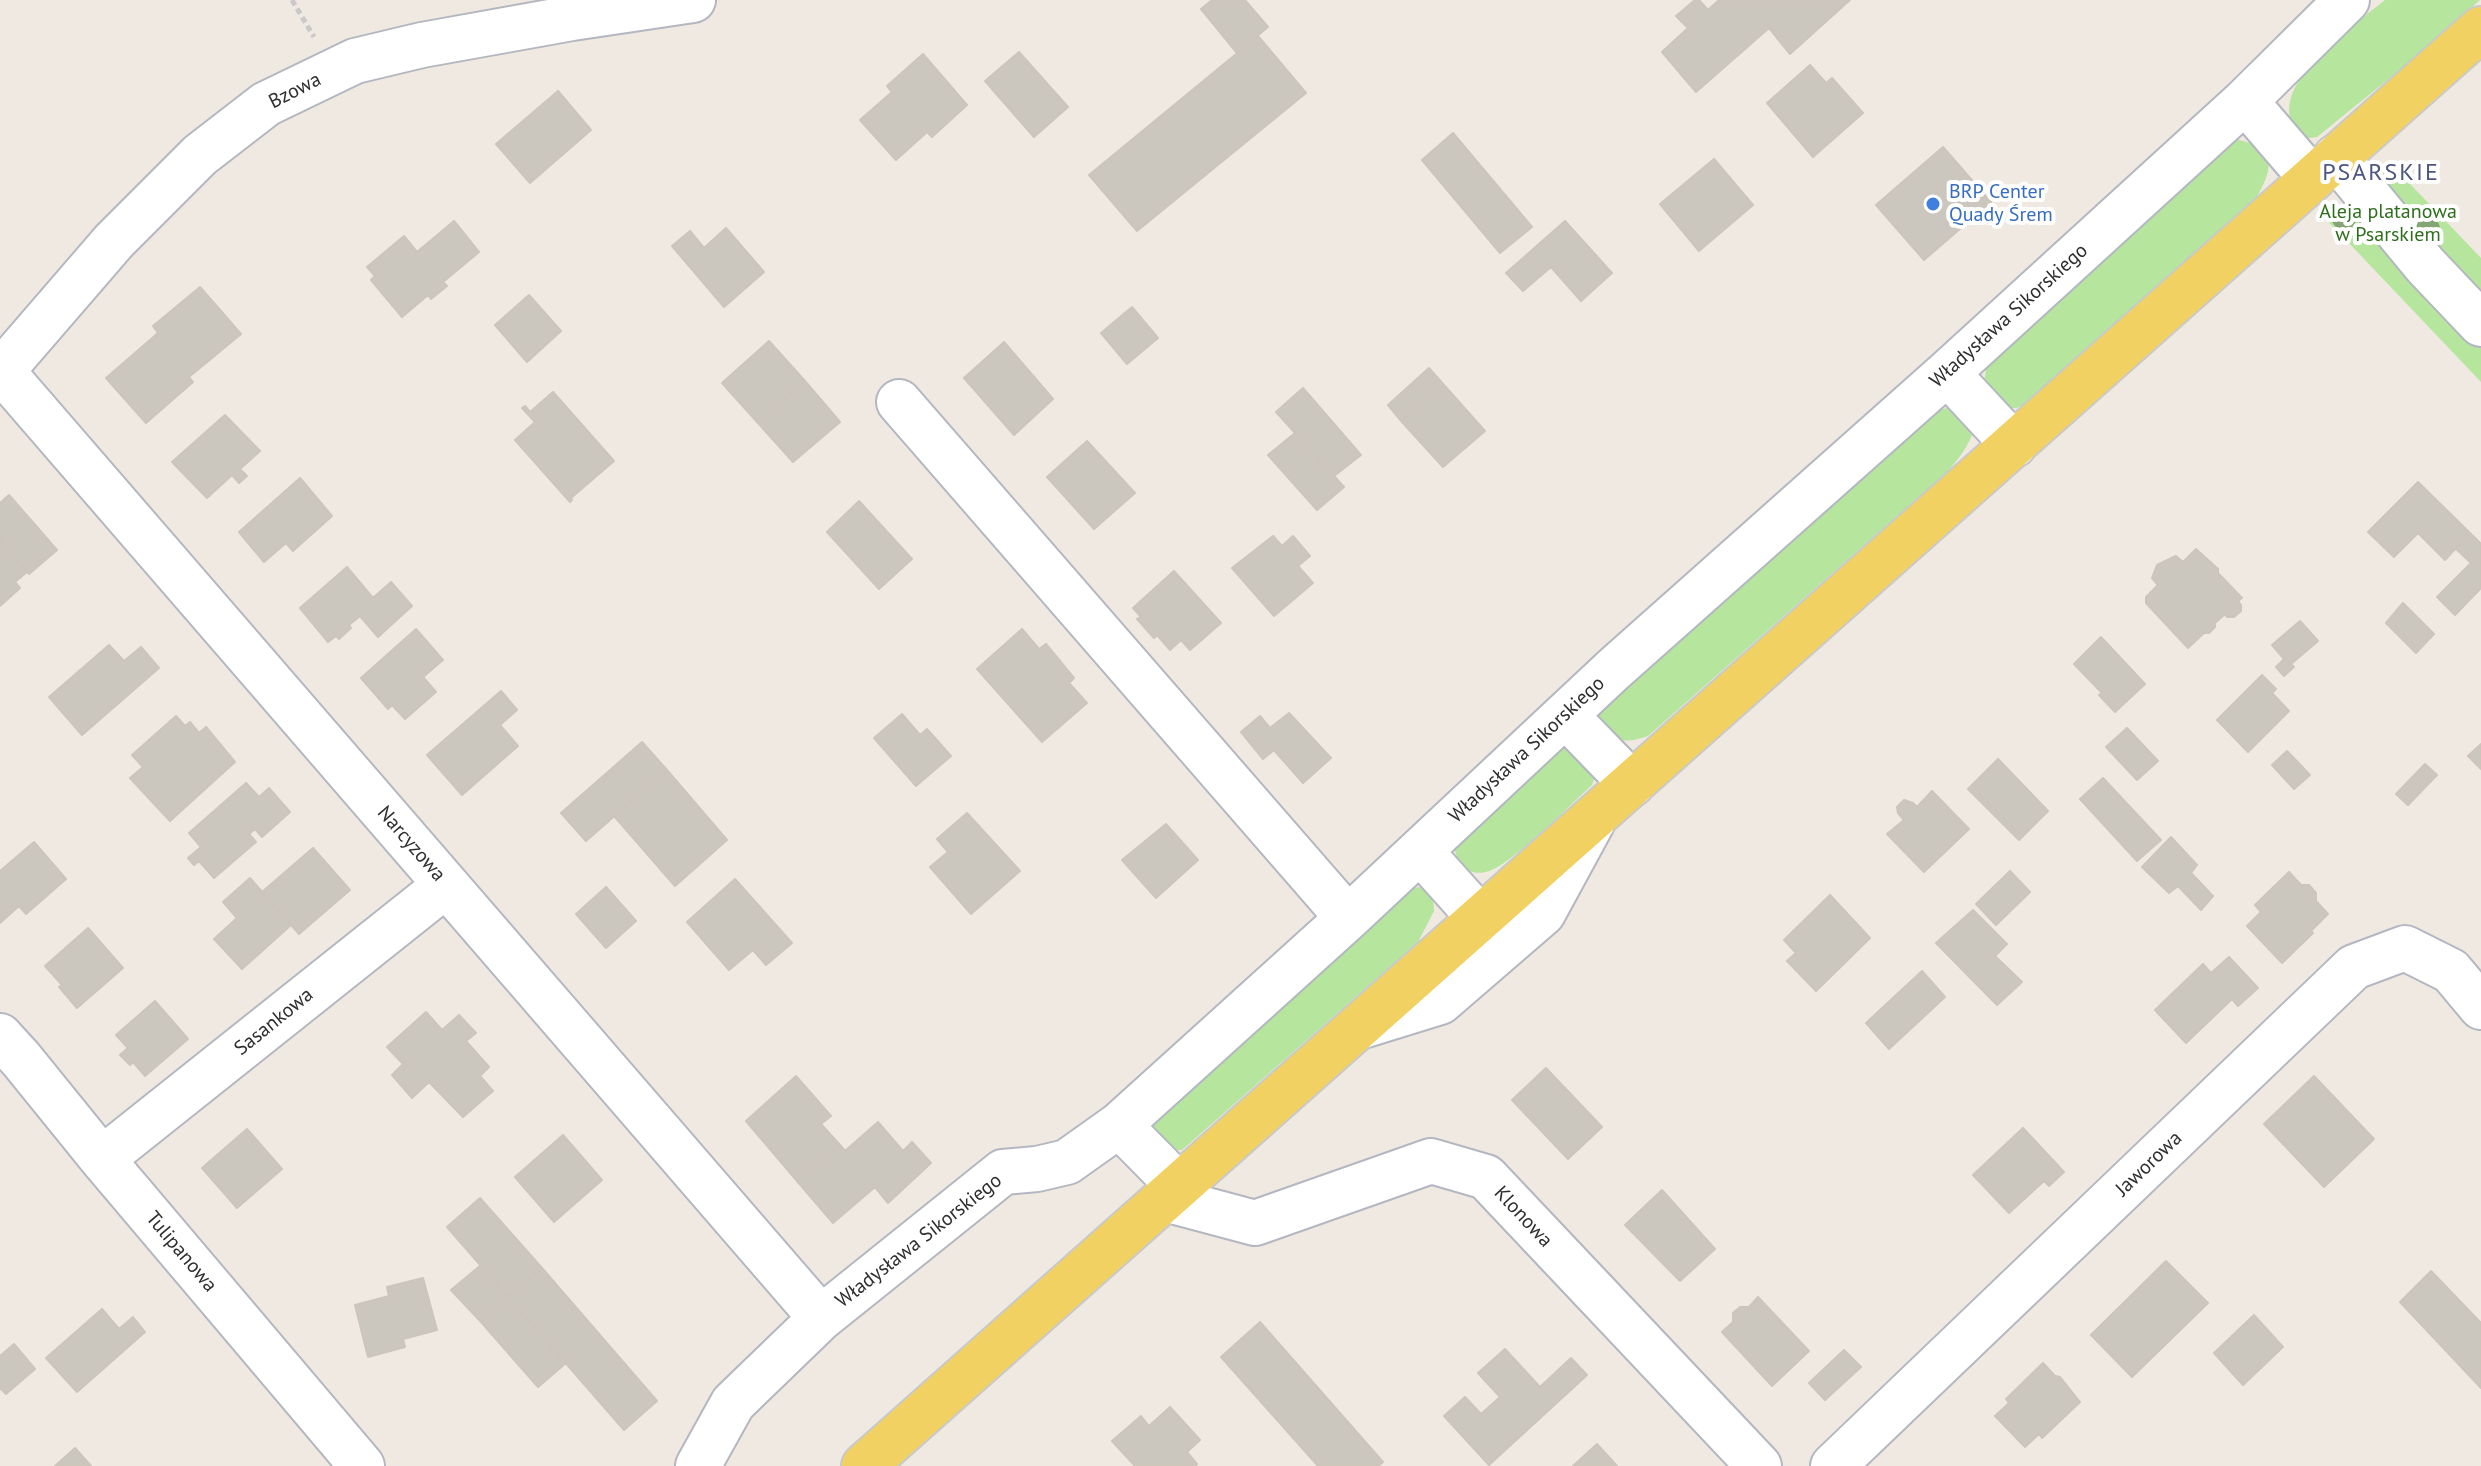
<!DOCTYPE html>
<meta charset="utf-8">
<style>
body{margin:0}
canvas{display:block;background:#efe9e1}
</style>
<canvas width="2481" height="1466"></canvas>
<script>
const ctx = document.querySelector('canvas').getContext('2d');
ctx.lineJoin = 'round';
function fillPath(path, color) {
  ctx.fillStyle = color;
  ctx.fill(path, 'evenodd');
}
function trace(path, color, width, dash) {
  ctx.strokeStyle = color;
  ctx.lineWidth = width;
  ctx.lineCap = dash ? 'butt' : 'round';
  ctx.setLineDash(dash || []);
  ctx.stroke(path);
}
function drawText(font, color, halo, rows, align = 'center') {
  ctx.font = font + ' "PT Sans",sans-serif';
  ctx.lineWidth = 8;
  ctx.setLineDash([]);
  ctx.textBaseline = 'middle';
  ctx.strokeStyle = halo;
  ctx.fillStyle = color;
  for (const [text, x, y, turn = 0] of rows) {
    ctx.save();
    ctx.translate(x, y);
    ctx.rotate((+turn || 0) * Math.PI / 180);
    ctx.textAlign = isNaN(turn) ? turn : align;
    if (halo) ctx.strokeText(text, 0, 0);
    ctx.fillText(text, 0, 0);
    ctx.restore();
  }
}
fillPath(new Path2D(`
 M 2385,0 L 2480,0 L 2412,60 L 2317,137 L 2303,139 C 2300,134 2294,129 2292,124 C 2273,79 2356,24 2385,0 Z
 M 2230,138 C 2274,146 2278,162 2255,200 L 2029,402 L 2017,408 L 2001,408 L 1984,384 L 1987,362 Z
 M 2390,163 L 2481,258 L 2481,382 L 2327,220 Z
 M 1947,408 L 1965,413 L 1975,427 C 1969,445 1960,458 1947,472 L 1648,736 C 1621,745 1616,740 1594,726 L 1592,704 L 1932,411 Z
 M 1569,741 L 1597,769 L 1592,785 C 1571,804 1512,864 1489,871 C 1477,875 1470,872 1459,866 L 1454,846 Z
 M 1420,887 L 1433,896 L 1434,911 L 1418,942 L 1182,1150 L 1164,1150 L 1137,1127 L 1398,890 Z`), '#b6e59e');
const building = new Path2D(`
 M 1212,0 L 1245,0 L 1268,27 L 1237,53 L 1201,9 Z
 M 1695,0 L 1699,0 L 1708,10 L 1719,0 L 1816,0 L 1831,17 L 1790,54 L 1769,28 L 1696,92 L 1662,52 L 1688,28 L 1676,16 Z
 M 1816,0 L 1850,0 L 1831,17 Z
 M 1258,36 L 1306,93 L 1137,231 L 1089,175 Z
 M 1019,52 L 1068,107 L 1034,137 L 985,81 Z
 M 923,54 L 967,105 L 932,137 L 927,132 L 896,160 L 860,120 L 892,92 L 887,86 Z
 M 1810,65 L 1826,83 L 1832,78 L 1863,113 L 1813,157 L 1767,103 Z
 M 558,91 L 591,130 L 530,183 L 496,144 Z
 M 1453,133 L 1532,227 L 1500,253 L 1422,160 Z
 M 1943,147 L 1991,202 L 1924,260 L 1876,205 Z
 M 1714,159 L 1753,205 L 1699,251 L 1660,204 Z
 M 454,221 L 479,252 L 443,282 L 447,286 L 431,299 L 428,295 L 402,317 L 371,280 L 375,276 L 367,267 L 404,236 L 417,252 Z
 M 1565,221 L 1612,273 L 1581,301 L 1551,267 L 1523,291 L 1506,273 Z
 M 726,228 L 764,272 L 724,307 L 672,246 L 690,231 L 704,248 Z
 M 200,287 L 241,334 L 189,377 L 193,382 L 146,423 L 106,378 L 158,333 L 153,326 Z
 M 529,295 L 561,331 L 527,362 L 495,325 Z
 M 1132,307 L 1158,338 L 1127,364 L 1101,333 Z
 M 769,341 L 805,381 L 758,423 L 722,383 Z
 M 1004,342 L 1053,399 L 1014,435 L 964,378 Z
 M 1429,368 L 1444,385 L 1402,422 L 1388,405 Z
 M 805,381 L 840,422 L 793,462 L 758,423 Z
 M 1444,385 L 1485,431 L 1443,467 L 1402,422 Z
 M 1303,388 L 1361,455 L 1334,476 L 1276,412 Z
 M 553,392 L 614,461 L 571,498 L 572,500 L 570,502 L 515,440 L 535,422 L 522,408 L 525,406 L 530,412 Z
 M 225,415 L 260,451 L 240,469 L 247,476 L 239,483 L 232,475 L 207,498 L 172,462 Z
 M 1295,433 L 1344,487 L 1317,510 L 1268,455 Z
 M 1087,441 L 1135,493 L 1094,529 L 1047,477 Z
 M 300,478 L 332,516 L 293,551 L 286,543 L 264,562 L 239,532 Z
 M 2418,482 L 2470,533 L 2445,560 L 2418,533 L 2394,557 L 2368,532 Z
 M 9,495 L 57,550 L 29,574 L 0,541 L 0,503 Z
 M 859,501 L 912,559 L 879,589 L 827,532 Z
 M 2470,533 L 2481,544 L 2481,588 L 2455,615 L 2437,597 L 2471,563 L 2455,548 Z
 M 1273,536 L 1282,546 L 1293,536 L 1310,556 L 1298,566 L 1313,583 L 1274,616 L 1232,568 Z
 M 0,541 L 27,572 L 15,582 L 20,588 L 0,606 Z
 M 2196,549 L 2218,569 L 2218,573 L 2242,598 L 2238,601 L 2241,605 L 2241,611 L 2234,617 L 2227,617 L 2225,614 L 2215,623 L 2215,627 L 2209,633 L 2204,633 L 2188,648 L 2146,603 L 2146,597 L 2158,585 L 2152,578 L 2157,565 L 2176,556 L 2183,562 Z
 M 347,567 L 373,598 L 391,582 L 412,606 L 378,637 L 360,616 L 349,625 L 351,628 L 339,639 L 336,636 L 328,642 L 300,608 Z
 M 1174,571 L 1221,623 L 1190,650 L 1181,640 L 1170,650 L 1157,635 L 1154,638 L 1137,619 L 1141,617 L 1133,608 Z
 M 2403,603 L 2434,634 L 2416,653 L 2386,623 Z
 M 2300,621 L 2318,641 L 2291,664 L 2294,667 L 2284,676 L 2276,667 L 2284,659 L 2272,645 Z
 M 416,629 L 443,660 L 423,677 L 436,692 L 405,719 L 392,705 L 388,709 L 361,678 Z
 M 1022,629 L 1039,649 L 1046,644 L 1074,678 L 1069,683 L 1087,703 L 1042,742 L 977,669 Z
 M 2101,637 L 2145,684 L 2115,712 L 2099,695 L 2102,693 L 2074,664 Z
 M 109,645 L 124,661 L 141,647 L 159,668 L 82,735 L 49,697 Z
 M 2262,675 L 2276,689 L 2272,693 L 2289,711 L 2248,752 L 2217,720 Z
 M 501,691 L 517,710 L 500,725 L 518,746 L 462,795 L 427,755 Z
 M 1289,713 L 1331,758 L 1303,783 L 1274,750 L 1263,759 L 1241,732 L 1260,716 L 1270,728 Z
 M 902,714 L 920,735 L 927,729 L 951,756 L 916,786 L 874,738 Z
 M 176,716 L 185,726 L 190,722 L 199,733 L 206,727 L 235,762 L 170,821 L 130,778 L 143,767 L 132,755 Z
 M 2127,728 L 2158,761 L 2137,780 L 2106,747 Z
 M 642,742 L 667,770 L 586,841 L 561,813 Z
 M 2481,744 L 2481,769 L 2468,756 Z
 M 2287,751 L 2310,775 L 2294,789 L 2272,765 Z
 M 1998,759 L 2048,811 L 2019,840 L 1968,789 Z
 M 2425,764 L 2437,775 L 2408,805 L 2396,794 Z
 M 667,770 L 727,840 L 675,886 L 614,816 Z
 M 2103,778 L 2161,840 L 2137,861 L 2080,799 Z
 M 246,783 L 259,797 L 269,788 L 290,812 L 262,837 L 255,829 L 249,834 L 256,842 L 214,878 L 199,861 L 194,865 L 188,858 L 201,847 L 189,833 Z
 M 1932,791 L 1969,829 L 1924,872 L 1887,834 L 1904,820 L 1898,813 L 1897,807 L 1904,800 L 1913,803 L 1917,807 Z
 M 967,813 L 1020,871 L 971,914 L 930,867 L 948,852 L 937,839 Z
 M 1166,824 L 1198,860 L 1156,898 L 1122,860 Z
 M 2171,837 L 2197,865 L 2191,873 L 2213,896 L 2201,910 L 2178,886 L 2169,893 L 2142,867 Z
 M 34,842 L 66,879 L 26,914 L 19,906 L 0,923 L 0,871 Z
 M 313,848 L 350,890 L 299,934 L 262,892 Z
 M 2010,871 L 2030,892 L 1996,925 L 1976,904 Z
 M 2289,872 L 2301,885 L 2309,885 L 2316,893 L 2316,901 L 2328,914 L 2311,931 L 2313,933 L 2282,963 L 2247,926 L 2261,912 L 2255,905 Z
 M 250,878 L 291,925 L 242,969 L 214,939 L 237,918 L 223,902 Z
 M 735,879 L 792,943 L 766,965 L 753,950 L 729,970 L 687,922 Z
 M 606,887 L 636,921 L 606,948 L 576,914 Z
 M 1830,895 L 1870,938 L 1816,991 L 1787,961 L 1796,953 L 1784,940 Z
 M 1973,910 L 2007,944 L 1995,956 L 2022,982 L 1997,1005 L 1936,943 Z
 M 88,928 L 123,968 L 77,1008 L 59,987 L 62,985 L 45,966 Z
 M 2229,957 L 2258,988 L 2238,1006 L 2232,999 L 2186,1043 L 2155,1010 L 2203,964 L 2211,973 Z
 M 1922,971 L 1945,997 L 1889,1049 L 1866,1023 Z
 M 155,1001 L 188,1039 L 145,1076 L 133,1062 L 130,1065 L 120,1055 L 128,1048 L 116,1035 Z
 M 426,1012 L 442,1030 L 459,1015 L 476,1033 L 466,1041 L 489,1067 L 480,1076 L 493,1091 L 463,1117 L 429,1082 L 412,1098 L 392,1075 L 403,1064 L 387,1047 Z
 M 1546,1068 L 1602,1127 L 1568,1159 L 1512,1100 Z
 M 796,1076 L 831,1116 L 821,1124 L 840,1145 L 797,1181 L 746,1121 Z
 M 2314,1076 L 2374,1139 L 2324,1187 L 2264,1124 Z
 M 878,1122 L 903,1151 L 912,1142 L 931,1163 L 888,1203 L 875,1187 L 833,1223 L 797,1181 L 840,1145 L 845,1151 Z
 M 2023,1128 L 2064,1172 L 2049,1186 L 2044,1181 L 2009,1213 L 1973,1175 Z
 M 247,1129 L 282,1169 L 237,1208 L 202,1168 Z
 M 563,1135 L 602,1180 L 554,1222 L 515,1177 Z
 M 1662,1190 L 1715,1249 L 1680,1281 L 1625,1225 Z
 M 480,1198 L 542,1268 L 508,1297 L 447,1227 Z
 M 2166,1261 L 2208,1303 L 2132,1377 L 2091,1335 Z
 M 481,1265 L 508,1297 L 481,1322 L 451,1290 Z
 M 542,1268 L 657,1401 L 624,1430 L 508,1297 Z
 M 2431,1271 L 2481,1323 L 2481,1388 L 2400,1302 Z
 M 423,1278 L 437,1330 L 403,1339 L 405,1347 L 368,1357 L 355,1305 L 389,1296 L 387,1287 Z
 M 508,1297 L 566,1363 L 538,1387 L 481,1322 Z
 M 1758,1297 L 1809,1351 L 1772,1386 L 1722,1332 L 1733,1322 L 1733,1313 L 1740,1307 L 1749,1307 Z
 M 102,1309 L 119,1329 L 133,1317 L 145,1332 L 77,1392 L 46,1358 Z
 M 2254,1315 L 2283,1347 L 2243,1385 L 2214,1353 Z
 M 1260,1322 L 1383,1462 L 1378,1466 L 1318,1466 L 1221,1357 Z
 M 14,1344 L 35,1369 L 6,1394 L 0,1388 L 0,1356 Z
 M 1505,1349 L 1540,1387 L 1571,1358 L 1587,1375 L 1489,1465 L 1444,1416 L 1465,1397 L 1481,1414 L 1500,1397 L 1478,1373 Z
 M 1844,1350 L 1861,1367 L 1825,1400 L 1809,1383 Z
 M 2043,1363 L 2055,1376 L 2060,1377 L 2080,1402 L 2042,1438 L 2039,1434 L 2025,1447 L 1995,1416 L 2009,1403 L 2006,1399 Z
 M 1170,1407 L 1200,1440 L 1187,1452 L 1197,1464 L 1195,1466 L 1135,1466 L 1112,1441 L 1141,1416 L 1149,1426 Z
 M 1597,1444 L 1617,1466 L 1573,1466 Z
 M 75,1448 L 91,1466 L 55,1466 Z`);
fillPath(building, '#cbc7bf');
trace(building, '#cbc5ba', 2);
const minor = new Path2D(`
 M 2245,101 L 2312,179
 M 2336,157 L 2425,265 L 2481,324
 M 0,369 L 821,1318
 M 0,373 L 114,241 L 200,155 L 266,104 L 355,61 L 422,45 L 572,18 L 693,0
 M 1947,373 L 2014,445
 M 899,402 L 1348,918
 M 1565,715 L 1632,784
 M 1420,851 L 1480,918
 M 1359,1027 L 1440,1002 L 1543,913 L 1593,821
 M 0,1036 L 21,1059 L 102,1159 L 362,1466
 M 1119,1125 L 1180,1187
 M 102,1159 L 446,885
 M 1165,1199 L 1255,1223 L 1431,1161 L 1486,1177 L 1759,1466
 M 698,1466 L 733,1403 L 821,1318 L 1003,1172 L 1037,1169 L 1067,1162 L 1119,1125 L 1348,918 L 1614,669 L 1947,373 L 2245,101 L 2347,0
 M 1833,1466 L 2354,967 L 2405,948 L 2451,971 L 2481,1007`);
const major = new Path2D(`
 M 864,1466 L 2481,29`);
trace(minor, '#b4b7c1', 48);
trace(major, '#c9c9c9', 48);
trace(new Path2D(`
 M 292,0 L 314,37`), '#c9c9c9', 5, [6, 4]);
trace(minor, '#fff', 44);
trace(major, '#f2d163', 44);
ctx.fillStyle = '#84a574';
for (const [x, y] of [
 [2344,218],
 [2428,229]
]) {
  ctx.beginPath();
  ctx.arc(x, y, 12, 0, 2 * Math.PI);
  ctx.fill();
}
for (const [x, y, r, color] of [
 [1933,204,8,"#3f7fe0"]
]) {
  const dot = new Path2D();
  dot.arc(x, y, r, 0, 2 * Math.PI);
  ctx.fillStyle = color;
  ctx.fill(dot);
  trace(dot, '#fff', 3);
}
drawText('20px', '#2e2e2e', '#fff', [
 ["Bzowa",295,91,-27],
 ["Władysława Sikorskiego",2009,316,-42],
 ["Władysława Sikorskiego",1527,750,-43],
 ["Narcyzowa",411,844,49],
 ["Sasankowa",274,1022,-39],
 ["Jaworowa",2149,1164,-44],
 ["Klonowa",1523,1217,47],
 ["Władysława Sikorskiego",919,1241,-38],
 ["Tulipanowa",181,1252,50]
]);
drawText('20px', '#366cbe', '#fff', [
 ["BRP Center",1949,192],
 ["Quady Śrem",1949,215]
], 'left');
drawText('20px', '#2c6e1b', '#fff', [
 ["Aleja platanowa",2388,212],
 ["w Psarskiem",2388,235]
]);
ctx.letterSpacing = '2px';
drawText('24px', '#4d5680', '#fff', [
 ["PSARSKIE",2381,173]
]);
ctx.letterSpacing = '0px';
</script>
